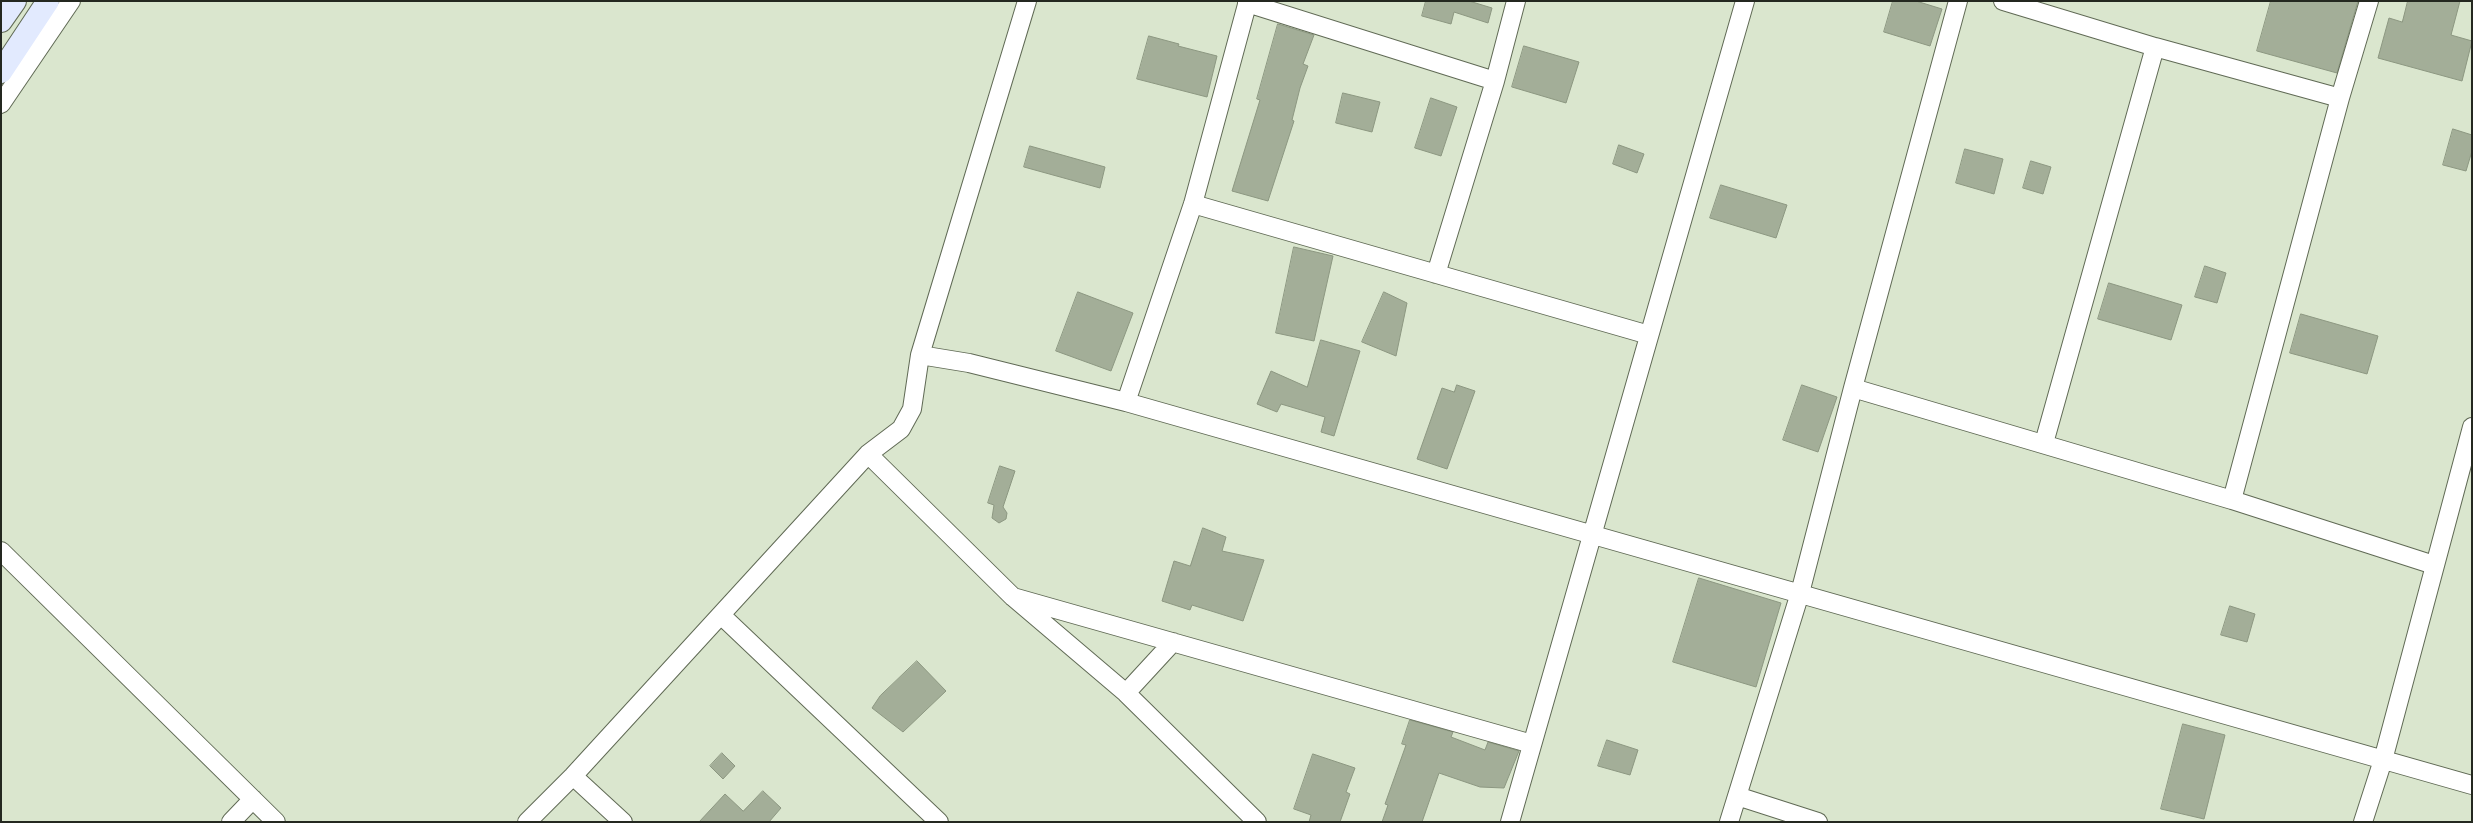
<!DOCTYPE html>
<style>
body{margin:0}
#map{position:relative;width:2473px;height:823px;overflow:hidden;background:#dae6ce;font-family:"Nunito Sans",sans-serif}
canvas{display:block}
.frame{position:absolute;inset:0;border:2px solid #242820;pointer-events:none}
</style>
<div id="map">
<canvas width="2473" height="823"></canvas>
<div class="frame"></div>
</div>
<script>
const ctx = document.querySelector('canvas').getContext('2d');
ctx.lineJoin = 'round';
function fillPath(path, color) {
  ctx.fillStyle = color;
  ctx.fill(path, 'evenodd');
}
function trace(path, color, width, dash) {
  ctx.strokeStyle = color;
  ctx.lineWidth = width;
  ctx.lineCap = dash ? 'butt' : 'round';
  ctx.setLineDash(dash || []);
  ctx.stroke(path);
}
const building = new Path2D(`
 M 1426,1 L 1469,1 L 1492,8 L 1488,23 L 1454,12 L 1451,24 L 1422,16 Z
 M 1893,1 L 1916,1 L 1942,9 L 1930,46 L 1884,32 Z
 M 2271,1 L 2358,1 L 2337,73 L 2257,51 Z
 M 2408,1 L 2460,1 L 2451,35 L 2472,41 L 2462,81 L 2378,58 L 2389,18 L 2402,22 Z
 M 1278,24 L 1314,35 L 1303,64 L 1308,66 L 1300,88 L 1292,120 L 1294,121 L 1268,201 L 1232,191 L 1260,100 L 1257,99 Z
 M 1149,36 L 1179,44 L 1178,46 L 1217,56 L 1207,97 L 1137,79 Z
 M 1524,46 L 1579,62 L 1566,103 L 1512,87 Z
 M 1343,93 L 1380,102 L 1372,132 L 1336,123 Z
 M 1431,98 L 1457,107 L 1441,156 L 1415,148 Z
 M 2453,129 L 2472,135 L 2472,151 L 2466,171 L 2443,165 Z
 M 1619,145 L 1644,154 L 1637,173 L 1613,164 Z
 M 1030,146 L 1105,167 L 1100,188 L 1024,167 Z
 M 1965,149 L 2003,159 L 1994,194 L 1956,183 Z
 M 2031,161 L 2051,167 L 2043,194 L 2023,188 Z
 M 1721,185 L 1787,205 L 1776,238 L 1710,218 Z
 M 1294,247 L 1333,256 L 1314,341 L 1276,333 Z
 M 2205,266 L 2226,273 L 2217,303 L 2195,297 Z
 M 2109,283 L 2182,305 L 2171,340 L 2098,319 Z
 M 1078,292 L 1133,313 L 1111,371 L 1056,351 Z
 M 1384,292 L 1407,303 L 1396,356 L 1362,342 Z
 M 2301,314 L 2378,336 L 2367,374 L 2290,353 Z
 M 1321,340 L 1360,351 L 1334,436 L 1321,432 L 1325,417 L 1281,404 L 1277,412 L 1257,404 L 1271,371 L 1307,387 Z
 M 1457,385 L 1475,391 L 1447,469 L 1417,459 L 1442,388 L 1454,392 Z
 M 1802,385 L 1837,397 L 1818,452 L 1783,440 Z
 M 1000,466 L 1015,471 L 1003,507 L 1007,513 L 1006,519 L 999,523 L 992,518 L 994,505 L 988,503 Z
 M 1203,528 L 1226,537 L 1222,551 L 1264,560 L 1243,621 L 1192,605 L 1190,610 L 1162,601 L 1174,561 L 1190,566 Z
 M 1699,578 L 1781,603 L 1756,687 L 1673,662 Z
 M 2230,606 L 2255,614 L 2247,642 L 2221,635 Z
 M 917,661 L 946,691 L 903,732 L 872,708 L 880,696 Z
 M 1410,720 L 1453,732 L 1451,737 L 1485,750 L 1488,742 L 1519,751 L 1504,788 L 1480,787 L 1439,773 L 1422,822 L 1382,822 L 1388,805 L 1385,804 L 1406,745 L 1402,744 Z
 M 2183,724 L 2225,735 L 2204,819 L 2161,809 Z
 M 1607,740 L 1638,750 L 1630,775 L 1598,766 Z
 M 722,753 L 735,766 L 723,779 L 710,766 Z
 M 1313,754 L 1355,768 L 1346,792 L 1350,794 L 1340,822 L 1309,822 L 1311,815 L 1294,809 Z
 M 763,791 L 781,808 L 769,822 L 699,822 L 725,794 L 743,811 Z`);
fillPath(building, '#a3ae98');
trace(building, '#8c9781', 1);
const minor = new Path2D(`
 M 2003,1 L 2155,47 L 2340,98
 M 1247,3 L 1495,81
 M 1,104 L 71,1
 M 1193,204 L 1649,335
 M 1436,274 L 1495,81 L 1516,1
 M 920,355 L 969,363 L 1126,402 L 2472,785
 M 1853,388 L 2232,500 L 2434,565
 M 1126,402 L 1193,204 L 1248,1
 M 2044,443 L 2155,47
 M 868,454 L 1013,597 L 1126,693 L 1257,822
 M 2232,500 L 2340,98 L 2369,1
 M 1,551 L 276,822
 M 1013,597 L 1532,744
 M 721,615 L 939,822
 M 1126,693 L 1173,642
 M 573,776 L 623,822
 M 1737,796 L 1818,822
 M 231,822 L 253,799
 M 527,822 L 573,776 L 868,454 L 901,429 L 912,409 L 920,355 L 1027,1
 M 1510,822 L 1745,1
 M 1729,822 L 1800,593 L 1853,388 L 1958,1
 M 2363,822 L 2383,760 L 2472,427`);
const secondary = new Path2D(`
 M 1,21 L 15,1
 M 1,72 L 48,1`);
trace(minor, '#606a55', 20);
trace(secondary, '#606a55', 24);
trace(minor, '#fff', 18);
trace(secondary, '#e2eafe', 22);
</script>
